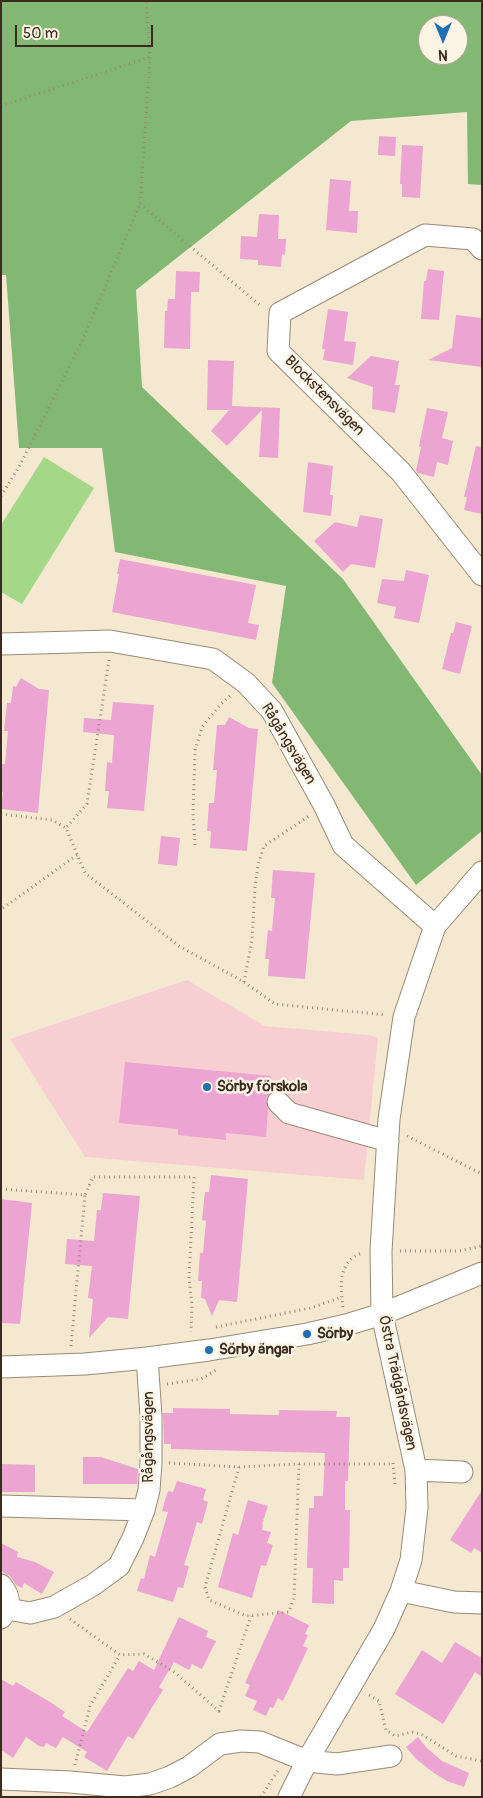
<!DOCTYPE html>
<meta charset="utf-8">
<style>
body{margin:0}
#map{position:relative;width:483px;height:1798px;overflow:hidden;background:#f4e9d0;font-family:Pangolin,sans-serif}
canvas{display:block}
.frame{position:absolute;inset:0;border:2px solid #3b2a1e;pointer-events:none}
.north{position:absolute;left:418px;top:15px;width:50px;height:50px;box-sizing:border-box;background:#fcf5e5;border:1px solid #afa495;border-radius:50%;rotate:180deg;font-size:14px;font-weight:700;line-height:20px;text-align:center;color:#3b2a1e}
.north::after{content:'';display:block;margin:auto;width:18px;height:22px;background:#1f6fb2;clip-path:polygon(50% 0,100% 100%,50% 72%,0 100%)}
.scale{position:absolute;left:15px;top:25px;width:138px;height:22px;box-sizing:border-box;border:2px solid #3b2a1e;border-top:0;padding-left:6px;font-size:15px;line-height:18px;white-space:nowrap;color:#3b2a1e;-webkit-text-stroke:4px #fcf5e5;paint-order:stroke}
</style>
<div id="map">
<canvas width="483" height="1798"></canvas>
<div class="frame"></div>
<div class="north">N</div>
<div class="scale">50 m</div>
</div>
<script>
const ctx = document.querySelector('canvas').getContext('2d');
ctx.lineJoin = 'round';
function fillPath(path, color) {
  ctx.fillStyle = color;
  ctx.fill(path, 'evenodd');
}
function trace(path, color, width, dash) {
  ctx.strokeStyle = color;
  ctx.lineWidth = width;
  ctx.lineCap = dash ? 'butt' : 'round';
  ctx.setLineDash(dash || []);
  ctx.stroke(path);
}
function drawText(font, color, halo, rows, align = 'center') {
  ctx.font = font + ' Pangolin,sans-serif';
  ctx.lineWidth = 5;
  ctx.setLineDash([]);
  ctx.textBaseline = 'middle';
  ctx.strokeStyle = halo;
  ctx.fillStyle = color;
  for (const [text, x, y, turn = 0] of rows) {
    ctx.save();
    ctx.translate(x, y);
    ctx.rotate((+turn || 0) * Math.PI / 180);
    ctx.textAlign = isNaN(turn) ? turn : align;
    if (halo) ctx.strokeText(text, 0, 0);
    ctx.fillText(text, 0, 0);
    ctx.restore();
  }
}
fillPath(new Path2D(`
 M 187,980 L 265,1026 L 369,1035 L 378,1038 L 364,1180 L 85,1157 L 10,1039 Z`), '#f7cfd3');
fillPath(new Path2D(`
 M 44,457 L 94,488 L 22,604 L 1,592 L 1,525 Z`), '#a4d787');
fillPath(new Path2D(`
 M 1,1 L 482,1 L 482,185 L 468,184 L 467,112 L 351,121 L 136,290 L 142,387 L 343,579 L 482,775 L 482,831 L 416,885 L 272,683 L 286,586 L 115,552 L 102,448 L 19,448 L 6,275 L 1,275 ZM 428,25 L 458,25 L 458,55 L 428,55 Z`), '#83b874');
fillPath(new Path2D(`
 M 379,136 L 396,137 L 395,156 L 378,155 Z
 M 402,145 L 423,146 L 420,198 L 402,197 L 402,184 L 400,184 Z
 M 330,179 L 351,181 L 349,211 L 358,211 L 357,233 L 326,230 Z
 M 259,214 L 279,215 L 278,239 L 286,239 L 285,255 L 282,254 L 281,267 L 258,265 L 258,260 L 240,259 L 241,236 L 257,237 Z
 M 428,269 L 444,271 L 439,320 L 421,319 L 424,281 L 426,281 Z
 M 176,271 L 200,272 L 199,292 L 191,292 L 190,349 L 164,348 L 165,311 L 167,311 L 168,299 L 175,299 Z
 M 328,309 L 348,312 L 344,341 L 356,342 L 353,365 L 323,360 L 325,349 L 322,349 Z
 M 456,315 L 482,318 L 482,367 L 428,360 L 452,348 Z
 M 371,356 L 399,361 L 395,385 L 400,385 L 395,413 L 372,409 L 373,387 L 347,378 Z
 M 208,360 L 234,361 L 232,406 L 280,408 L 278,458 L 259,457 L 262,410 L 227,446 L 211,431 L 229,410 L 207,410 Z
 M 427,408 L 448,412 L 442,438 L 453,441 L 448,465 L 437,462 L 434,477 L 418,473 L 416,471 L 421,447 L 419,446 Z
 M 476,446 L 482,447 L 482,514 L 464,510 L 467,497 L 464,497 Z
 M 308,462 L 333,466 L 330,495 L 333,495 L 331,516 L 303,512 Z
 M 360,515 L 383,519 L 375,568 L 351,564 L 343,572 L 314,541 L 335,522 L 357,527 Z
 M 120,559 L 256,585 L 248,623 L 259,625 L 256,640 L 112,612 L 119,574 L 117,574 Z
 M 406,570 L 429,575 L 419,623 L 394,618 L 396,607 L 377,603 L 382,579 L 404,581 Z
 M 456,622 L 472,626 L 460,674 L 442,669 L 451,633 L 453,633 Z
 M 21,678 L 39,689 L 49,690 L 38,813 L 1,809 L 3,792 L 1,792 L 1,764 L 5,764 L 8,731 L 4,731 L 7,703 L 11,703 L 13,686 L 16,687 Z
 M 113,702 L 154,705 L 144,811 L 107,808 L 109,791 L 105,791 L 107,762 L 112,763 L 114,735 L 83,732 L 84,718 L 111,720 Z
 M 229,717 L 249,728 L 258,729 L 247,851 L 210,848 L 211,831 L 207,831 L 209,803 L 214,803 L 217,770 L 213,770 L 217,725 L 225,725 Z
 M 161,836 L 180,838 L 177,866 L 158,864 Z
 M 273,870 L 315,873 L 305,979 L 268,976 L 269,959 L 265,959 L 268,930 L 272,931 L 275,898 L 271,898 Z
 M 125,1062 L 271,1076 L 270,1093 L 266,1099 L 268,1109 L 266,1137 L 226,1133 L 226,1140 L 178,1135 L 178,1129 L 119,1123 Z
 M 211,1175 L 248,1179 L 237,1302 L 219,1300 L 212,1316 L 205,1299 L 201,1298 L 202,1281 L 198,1281 L 200,1253 L 203,1253 L 206,1221 L 202,1220 L 205,1192 L 209,1192 Z
 M 103,1193 L 140,1196 L 128,1319 L 108,1317 L 89,1338 L 93,1299 L 88,1298 L 92,1266 L 65,1264 L 67,1239 L 94,1241 L 97,1210 L 101,1210 Z
 M 1,1199 L 32,1203 L 20,1324 L 1,1323 Z
 M 173,1408 L 230,1409 L 230,1414 L 279,1415 L 279,1410 L 337,1411 L 336,1417 L 350,1417 L 348,1481 L 345,1481 L 345,1510 L 350,1510 L 349,1568 L 343,1568 L 343,1581 L 334,1580 L 334,1604 L 312,1603 L 313,1568 L 307,1568 L 307,1563 L 309,1508 L 314,1508 L 314,1496 L 323,1496 L 325,1453 L 171,1449 L 171,1444 L 164,1444 L 163,1413 L 173,1413 Z
 M 83,1457 L 101,1457 L 138,1469 L 137,1484 L 83,1484 Z
 M 1,1464 L 35,1465 L 35,1492 L 1,1492 Z
 M 177,1481 L 206,1489 L 203,1500 L 208,1502 L 202,1524 L 197,1522 L 190,1546 L 184,1565 L 189,1566 L 183,1588 L 178,1587 L 173,1602 L 137,1591 L 141,1578 L 144,1579 L 150,1555 L 155,1557 L 168,1512 L 162,1511 L 165,1500 L 168,1491 L 173,1492 Z
 M 482,1490 L 482,1553 L 474,1548 L 471,1553 L 450,1540 Z
 M 248,1500 L 268,1506 L 262,1524 L 263,1524 L 262,1530 L 271,1532 L 267,1543 L 273,1545 L 266,1566 L 261,1565 L 252,1598 L 218,1587 L 233,1533 L 238,1535 Z
 M 1,1543 L 18,1552 L 17,1557 L 35,1562 L 54,1572 L 42,1594 L 24,1583 L 22,1588 L 16,1585 L 10,1576 L 1,1571 Z
 M 278,1610 L 309,1625 L 305,1634 L 308,1635 L 303,1646 L 308,1648 L 283,1701 L 278,1698 L 273,1708 L 270,1707 L 266,1716 L 253,1710 L 257,1701 L 245,1696 L 250,1685 L 245,1683 Z
 M 179,1617 L 208,1631 L 206,1637 L 216,1641 L 202,1669 L 192,1664 L 189,1670 L 174,1662 L 159,1687 L 163,1690 L 151,1709 L 133,1739 L 128,1736 L 107,1771 L 84,1757 L 87,1752 L 63,1737 L 56,1748 L 46,1743 L 44,1747 L 39,1746 L 26,1737 L 13,1758 L 1,1750 L 1,1679 L 13,1686 L 16,1682 L 50,1702 L 65,1712 L 62,1716 L 87,1732 L 128,1668 L 133,1671 L 139,1661 L 154,1670 Z
 M 455,1642 L 482,1658 L 482,1677 L 475,1672 L 443,1724 L 395,1694 L 422,1650 L 442,1663 Z
 M 418,1737 L 427,1748 L 442,1761 L 469,1773 L 464,1787 L 447,1781 L 434,1773 L 416,1759 L 406,1747 Z`), '#eca4d2');
const minor = new Path2D(`
 M 482,249 L 473,239 L 425,235 L 280,313 L 278,351 L 401,472 L 482,575
 M 1,644 L 110,641 L 213,659 L 246,683 L 272,711 L 324,805 L 343,845 L 435,926
 M 278,1102 L 289,1113 L 388,1141
 M 1,1367 L 85,1364 L 147,1358 L 209,1350 L 307,1334 L 346,1325 L 382,1314 L 482,1273
 M 416,1470 L 462,1472
 M 1,1506 L 144,1510
 M 1,1585 C 11,1597 11,1606 1,1618
 M 401,1591 L 454,1602 L 482,1603
 M 8,1609 L 30,1613 L 54,1607 L 93,1585 L 119,1566 L 133,1538 L 144,1510 L 149,1490 L 151,1463 L 151,1416 L 147,1358
 M 1,1779 L 70,1782 L 125,1787 L 150,1784 L 170,1777 L 189,1767 L 220,1744 L 241,1741 L 260,1742 L 307,1761 L 337,1764 L 391,1756
 M 289,1797 L 307,1761 L 384,1629 L 401,1591 L 411,1560 L 417,1508 L 416,1470 L 382,1314 L 381,1251 L 389,1119 L 404,1017 L 435,926 L 482,872`);
trace(minor, '#988a77', 23);
trace(new Path2D(`
 M 1,106 L 150,57
 M 140,204 L 262,307
 M 1,496 L 19,467 L 83,339 L 140,204 L 150,57 L 146,1
 M 109,660 L 87,804 L 66,828 L 85,873 L 179,946 L 244,982 L 275,1004 L 386,1015
 M 1,814 L 52,820 L 66,828
 M 195,845 L 193,814 L 195,750 L 202,727 L 220,705 L 232,694
 M 3,908 L 77,855
 M 244,982 L 252,940 L 255,887 L 258,865 L 264,846 L 309,816
 M 407,1136 L 482,1174
 M 1,1189 L 85,1195 L 93,1177 L 194,1177 L 189,1278 L 192,1305 L 191,1332
 M 400,1251 L 459,1251 L 482,1246
 M 343,1307 C 340,1286 338,1261 362,1253
 M 216,1327 L 311,1308 L 342,1297
 M 71,1346 L 85,1195
 M 167,1384 L 201,1379 L 218,1369
 M 169,1463 L 239,1467 L 299,1464 L 393,1464
 M 393,1463 L 395,1484
 M 239,1467 L 205,1587 L 209,1600 L 246,1616 L 289,1612 L 294,1598 L 299,1464
 M 70,1619 L 120,1655 L 144,1654 L 173,1671 L 219,1711 L 251,1616
 M 369,1695 L 379,1701 L 386,1730 L 395,1736 L 412,1732 L 421,1734 L 456,1756 L 482,1761
 M 75,1765 L 90,1706 L 120,1655
 M 261,1797 L 278,1770`), '#988a77', 3, [1, 4]);
trace(minor, '#fff', 21);
for (const [x, y, r, color] of [
 [207,1087,5,"#1f6fb2"],
 [307,1334,5,"#1f6fb2"],
 [209,1350,5,"#1f6fb2"]
]) {
  const dot = new Path2D();
  dot.arc(x, y, r, 0, 2 * Math.PI);
  ctx.fillStyle = color;
  ctx.fill(dot);
  trace(dot, '#fcf5e5', 2);
}
drawText('15px', '#3b2a1e', '#fcf5e5', [
 ["Blockstensvägen",324,396,45],
 ["Rågångsvägen",288,744,59],
 ["Östra Trädgårdsvägen",397,1383,78],
 ["Rågångsvägen",149,1437,-90]
]);
drawText('bold 15px', '#3b2a1e', '#fcf5e5', [
 ["Sörby förskola",217,1087],
 ["Sörby",317,1334],
 ["Sörby ängar",219,1350]
], 'left');
</script>
